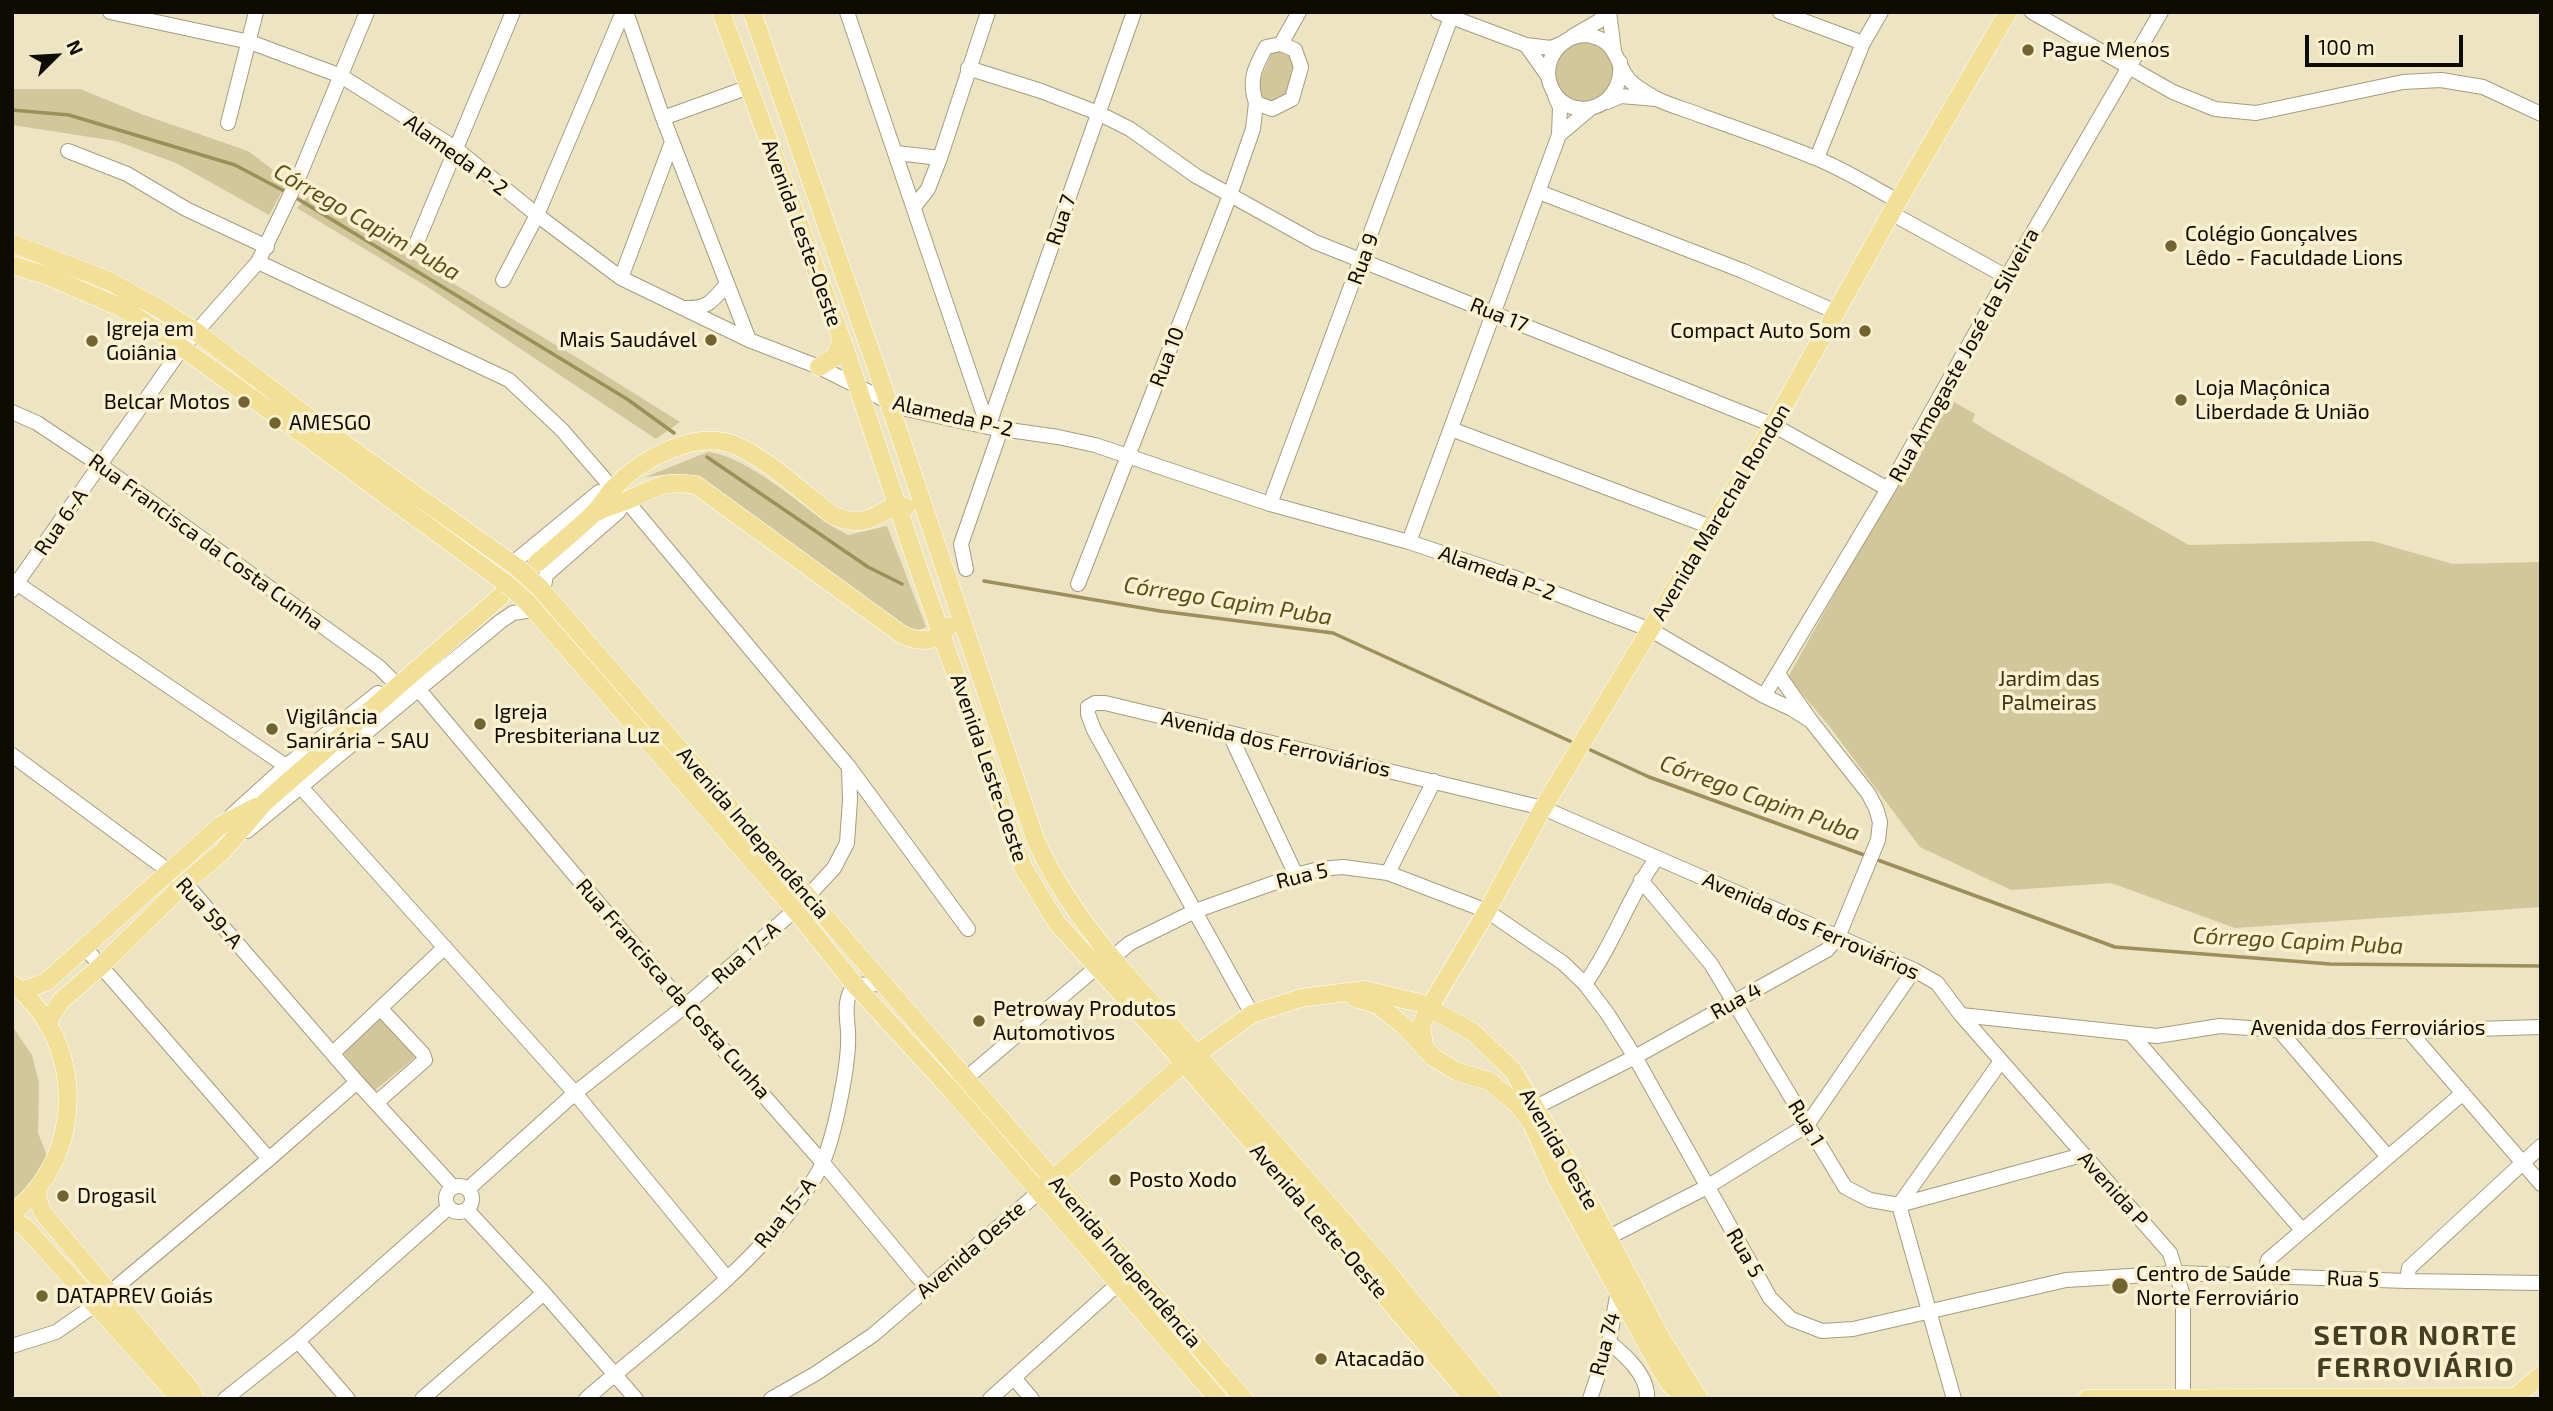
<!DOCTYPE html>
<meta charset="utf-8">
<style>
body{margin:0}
#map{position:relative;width:2553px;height:1411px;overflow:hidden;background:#ece4c3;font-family:"Exo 2",sans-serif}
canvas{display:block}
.frame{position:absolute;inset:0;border:14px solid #0e0b02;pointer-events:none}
.north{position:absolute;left:21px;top:21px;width:70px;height:70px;-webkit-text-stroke:5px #faf1d0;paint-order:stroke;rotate:66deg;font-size:19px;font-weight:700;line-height:28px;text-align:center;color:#0e0b02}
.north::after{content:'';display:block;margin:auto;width:24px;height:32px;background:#0e0b02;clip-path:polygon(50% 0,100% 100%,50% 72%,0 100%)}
.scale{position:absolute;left:2305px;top:35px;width:158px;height:32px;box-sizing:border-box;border:4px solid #0e0b02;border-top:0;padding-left:9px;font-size:21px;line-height:24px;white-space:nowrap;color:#0e0b02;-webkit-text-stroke:5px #faf1d0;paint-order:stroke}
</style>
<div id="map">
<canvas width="2553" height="1411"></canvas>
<div class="frame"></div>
<div class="north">N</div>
<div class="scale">100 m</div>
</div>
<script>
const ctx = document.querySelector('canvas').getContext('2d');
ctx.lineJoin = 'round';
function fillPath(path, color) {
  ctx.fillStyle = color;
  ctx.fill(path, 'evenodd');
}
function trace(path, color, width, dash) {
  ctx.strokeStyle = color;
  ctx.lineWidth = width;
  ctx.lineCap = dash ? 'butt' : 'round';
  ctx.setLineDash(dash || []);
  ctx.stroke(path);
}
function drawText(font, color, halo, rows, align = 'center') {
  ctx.font = font + ' "Exo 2",sans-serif';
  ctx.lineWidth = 7;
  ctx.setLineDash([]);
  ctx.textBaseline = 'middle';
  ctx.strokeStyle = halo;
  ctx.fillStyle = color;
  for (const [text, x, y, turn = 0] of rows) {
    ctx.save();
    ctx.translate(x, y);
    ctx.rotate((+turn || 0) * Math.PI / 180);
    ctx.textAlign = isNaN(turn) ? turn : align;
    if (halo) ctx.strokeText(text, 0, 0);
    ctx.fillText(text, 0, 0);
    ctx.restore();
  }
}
fillPath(new Path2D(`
 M1554 72a30 30 0 1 1 60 0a30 30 0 1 1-60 0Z
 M 1273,50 L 1296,57 L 1283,102 L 1257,98 L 1257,87 Z
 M 12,89 L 80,89 L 144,115 L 248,151 L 288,181 L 269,215 L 176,163 L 116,141 L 12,125 Z
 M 311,193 L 386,243 L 584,362 L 680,422 L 656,439 L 426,286 L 297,208 Z
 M 1945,397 L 1975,414 L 1972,421 L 1989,432 L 2189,545 L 2372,541 L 2453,564 L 2541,562 L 2541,907 L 2235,928 L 2111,883 L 2011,890 L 1920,847 L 1829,726 L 1788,677 Z
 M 708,452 C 746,456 800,504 833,527 L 848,535 L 887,526 L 926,627 L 918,630 L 905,627 L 698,477 L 674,474 L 645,477 Z
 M 382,1015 L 418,1055 L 374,1091 L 341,1050 Z
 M 12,1026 L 32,1055 L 39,1083 L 38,1133 L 46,1153 L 46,1162 L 30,1185 L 12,1201 Z`), '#d2c79b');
trace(new Path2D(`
 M 12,110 L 69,115 L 235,165 L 286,192
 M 293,196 L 627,399 L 674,433
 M 707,457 L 868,567 L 902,584
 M 984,581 L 1160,611 L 1333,633 L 1574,743
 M 1584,747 L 1649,777 L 1867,856
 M 1875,859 L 2115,947 L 2330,964 L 2541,966`), '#9c8f5a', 3.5);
const minor = new Path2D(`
 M 110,12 L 250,42 L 341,76 L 455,148 L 537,215 L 621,278 L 749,340 L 819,367 L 887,401 L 906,409 L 988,427 L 1058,437 L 1095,445 L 1270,504 L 1409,542 L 1502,573 L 1651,630 L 1764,696 L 1792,709 L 1811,721
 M 626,12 L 663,118 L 749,340
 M 847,12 L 988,427
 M 1438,12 L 1526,45 L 1551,48 L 1561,44
 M 1609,12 L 1614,51
 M 1780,12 L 1863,43
 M 2032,12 L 2173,92 L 2215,109 L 2256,113 L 2403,82 L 2441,80 L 2483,87 L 2541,114
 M 1573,36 L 1599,21 L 1606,12
 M 1281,44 L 1295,50 L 1301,67 L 1292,99 L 1272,109 L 1256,103 C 1248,80 1255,67 1266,47 Z
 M 1281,44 L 1299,12
 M 1526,45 L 1548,76
 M 1620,62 C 1625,112 1565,126 1550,84 C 1541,57 1567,28 1595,37 C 1616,43 1616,62 1627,77 C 1632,85 1648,94 1657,99 C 1671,106 1688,110 1702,116 C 1739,129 1776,142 1813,157 C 1842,168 1870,186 1898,201
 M 968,68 L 1041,91 L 1098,113 L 1130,129 L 1196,176 L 1315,242 L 1773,425 L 1888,489
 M 1607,102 L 1621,96 L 1656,99
 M 663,118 L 749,87
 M 228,123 L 256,12
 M 1559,135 L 1591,108
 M 68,151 L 127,174 L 186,209 L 267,247
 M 896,153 L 940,158
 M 1817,158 L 1863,43 L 1881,12
 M 1539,192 L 1743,271 L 1836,312
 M 914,207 L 928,189 L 940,158 L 988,12
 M 1891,213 L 2007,277
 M 417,242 L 513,12
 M 258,262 L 509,380 L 562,430 L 613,489 L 599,492 L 513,563
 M 621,278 L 672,142
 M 503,280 L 537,215 L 623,12
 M 686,308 C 708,309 713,300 727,284
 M 12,412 L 37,423 L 100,465 L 379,667 L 393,681
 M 988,427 L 1134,12
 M 1451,429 L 1711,527
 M 1270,504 L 1453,12
 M 1409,542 L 1559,135 L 1560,107 L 1555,96
 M 966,569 L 961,544 L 1001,429
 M 12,580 L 286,766
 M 1078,584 L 1230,195 L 1253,129 L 1256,103
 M 12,590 L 182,348 L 258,262 L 298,179 L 367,12
 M 419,690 L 685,1006 L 823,1163 L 927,1288
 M 1764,696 L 1888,489 L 2007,277 L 2161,12
 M 1230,735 L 1296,875
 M 12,755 L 185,883 L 357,1082 L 453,1187
 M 849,767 L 968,929
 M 300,786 L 575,1093 L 727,1278
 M 232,815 L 286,766 L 378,693
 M 247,831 L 501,621 L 513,613 L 533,610
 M 1388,873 L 1434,781
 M 1641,880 L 1711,964 L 1845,1187 L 1870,1200 L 1899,1205 L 2082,1155
 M 86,949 L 269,1159
 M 1112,958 L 1130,943 L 1195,911 L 1296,875 L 1319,869 L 1343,867 L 1388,873 L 1487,911 L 1563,963 L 1585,984 L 1607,1013 L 1635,1057 L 1770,1298 L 1791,1319 L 1822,1331 L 1853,1329 L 2066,1280 L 2178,1273 L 2407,1281 L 2541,1283
 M 1585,984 C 1614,944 1628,897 1657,858
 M 1252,1014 L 1094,730 L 1088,714 L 1088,707 L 1095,703 L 1105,703 L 1543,808 L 1914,970 L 1937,983 L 1961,1015 L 2170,1253 L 2183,1296 L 2183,1397
 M 1961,1015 L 2157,1036 L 2220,1026 L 2279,1030 L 2409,1031 L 2541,1027
 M 2279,1030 L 2388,1157
 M 2409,1031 L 2541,1184
 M 2131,1034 L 2302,1230
 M 333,1053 L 445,947
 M 958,1085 L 1097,967
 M 376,1103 L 425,1060 L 423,1054 L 381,1009
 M 1536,1107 L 1635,1057 L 1827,950 L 1838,937 L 1878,840 L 1880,822 L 1876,808 L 1868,793 L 1811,721 L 1778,674
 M446 1199a13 13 0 1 1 26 0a13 13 0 1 1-26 0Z
 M 468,1189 L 575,1093 L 685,1006 L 795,910 L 834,868 L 847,843 L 850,800 L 849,767 L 626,500 L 618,512 L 546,575 L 543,592
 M 467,1210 L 544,1293 L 636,1399
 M 1609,1237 L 1707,1187 L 1807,1125 L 1914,970
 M 2264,1276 L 2268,1260 L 2463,1093
 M 2407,1281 L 2409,1268 L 2541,1146
 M 298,1341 L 348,1399
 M 1609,1342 C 1625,1355 1649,1376 1647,1399
 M 12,1346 L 56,1332 L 95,1305 L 269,1159 L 357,1082
 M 1014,1378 L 1032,1399
 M 225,1399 L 298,1341 L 448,1208
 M 422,1399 L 544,1293
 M 586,1399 C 658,1336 744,1276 800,1198 C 809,1187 818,1175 823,1162 C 835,1133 850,1062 848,1031 C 847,1016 843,998 855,985 L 883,984
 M 771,1399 L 815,1374 L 873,1335 L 1039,1192
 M 990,1399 L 1118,1284
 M 1590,1399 L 1609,1342 L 1618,1290
 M 1954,1399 L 1899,1205 L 2001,1061`);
const major = new Path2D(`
 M 721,12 L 842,340 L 921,576 L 1023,867 L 1057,923 L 1163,1039 L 1473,1399
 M 752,12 L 896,424 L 1036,841 C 1056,885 1082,921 1112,958 L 1387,1271 L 1492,1399
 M 12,243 L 109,281 L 160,309 L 195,331 L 321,427 L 518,568
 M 12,265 L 48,276 L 124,309 L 171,340 L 312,441 L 508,585
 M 819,367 L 835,357 L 842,340
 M 597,512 C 607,507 618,504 628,500 C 657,487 663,480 696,485 L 901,634 C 919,643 935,643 949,626
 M 537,563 C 556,547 575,531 593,514 C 601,506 606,497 613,489 C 640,459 697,428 737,446 C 770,461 803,493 832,515 C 860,528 872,519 897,504 L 906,507
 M 539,587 L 1244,1399
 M 527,602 L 795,910 L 855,985 L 952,1091 L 1218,1399
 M 21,991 L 46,982 L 221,825 L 256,807
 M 1355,998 L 1378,1005 L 1403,1025 L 1434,1058 L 1458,1072 L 1489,1081 L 1517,1104 L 1532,1124 L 1557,1179 L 1658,1365 L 1669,1383 L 1685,1399
 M 47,1023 L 61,1001 L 101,966 L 185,883 L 222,852 L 265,802 L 501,596
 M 1424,1045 L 1421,1026 L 1429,1008 L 1487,911 L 1543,808 L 1773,425 L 1898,201 L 2008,12
 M 1044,1187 L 1183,1064 L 1252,1014 L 1301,998 L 1365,990 L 1420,1003 L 1473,1032 L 1513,1071 L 1574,1173 L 1660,1336 L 1699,1399
 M 37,1189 L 38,1201 L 43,1213 L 191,1390 L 195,1399
 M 12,1213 C 86,1157 86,1042 14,985
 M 12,1219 L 26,1228 L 180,1399
 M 2087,1399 L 2515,1397
 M 2513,1399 L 2541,1375`);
trace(minor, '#a59d7e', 16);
trace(major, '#fff', 19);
trace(minor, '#fff', 14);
trace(major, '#f2e097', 18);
const majorBridge = new Path2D(`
 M 518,568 L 539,587
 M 508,585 L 527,602`);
trace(majorBridge, '#fff', 19, []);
trace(majorBridge, '#f2e097', 18);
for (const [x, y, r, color] of [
 [2028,50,7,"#716431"],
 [2171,246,7,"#716431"],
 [1865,331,7,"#716431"],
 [711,340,7,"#716431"],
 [92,341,7,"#716431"],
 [2181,400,7,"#716431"],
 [244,402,7,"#716431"],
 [275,423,7,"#716431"],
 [480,724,7,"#716431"],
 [272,729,7,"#716431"],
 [979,1021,7,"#716431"],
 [1115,1180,7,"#716431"],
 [63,1196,7,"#716431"],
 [2120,1286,9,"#716431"],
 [42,1296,7,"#716431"],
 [1321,1359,7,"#716431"]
]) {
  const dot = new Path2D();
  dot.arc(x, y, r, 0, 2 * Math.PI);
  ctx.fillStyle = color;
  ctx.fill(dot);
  trace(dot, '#faf1d0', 2.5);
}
drawText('21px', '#0e0b02', '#faf1d0', [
 ["Pague Menos",2042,50],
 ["Colégio Gonçalves",2185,234],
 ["Lêdo - Faculdade Lions",2185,258],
 ["Igreja em",106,329],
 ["Goiânia",106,353],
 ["Compact Auto Som",1851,331,"right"],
 ["Mais Saudável",697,340,"right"],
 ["Loja Maçônica",2195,388],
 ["Liberdade & União",2195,412],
 ["Belcar Motos",230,402,"right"],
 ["AMESGO",289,423],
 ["Igreja",494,712],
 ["Presbiteriana Luz",494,736],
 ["Vigilância",286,717],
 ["Sanirária - SAU",286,741],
 ["Petroway Produtos",993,1009],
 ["Automotivos",993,1033],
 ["Posto Xodo",1129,1180],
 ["Drogasil",77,1196],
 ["Centro de Saúde",2136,1274],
 ["Norte Ferroviário",2136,1298],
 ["DATAPREV Goiás",56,1296],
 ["Atacadão",1335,1359]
], 'left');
drawText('21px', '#0e0b02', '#faf1d0', [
 ["Alameda P-2",456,155,36],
 ["Rua 7",1061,220,-71],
 ["Avenida Leste-Oeste",802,233,70],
 ["Rua 9",1363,259,-70],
 ["Rua 17",1499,315,22],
 ["Rua Amogaste José da Silveira",1964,355,-61],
 ["Rua 10",1167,357,-69],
 ["Alameda P-2",953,416,13],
 ["Avenida Marechal Rondon",1721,512,-59],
 ["Rua 6-A",61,522,-55],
 ["Rua Francisca da Costa Cunha",206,542,36],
 ["Alameda P-2",1497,573,20],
 ["Avenida dos Ferroviários",1276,744,13],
 ["Avenida Leste-Oeste",989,768,71],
 ["Avenida Independência",753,833,49],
 ["Rua 5",1302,876,-14],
 ["Rua 59-A",209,913,48],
 ["Avenida dos Ferroviários",1811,926,24],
 ["Rua 17-A",746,953,-41],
 ["Rua Francisca da Costa Cunha",673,989,49],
 ["Rua 4",1736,1001,-29],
 ["Avenida dos Ferroviários",2368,1028],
 ["Rua 1",1806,1123,59],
 ["Avenida Oeste",1559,1149,60],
 ["Avenida P",2113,1189,48],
 ["Rua 15-A",785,1213,-51],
 ["Avenida Leste-Oeste",1319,1221,49],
 ["Avenida Oeste",971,1250,-41],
 ["Rua 5",1745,1253,60],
 ["Avenida Independência",1125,1262,49],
 ["Rua 5",2353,1279,2],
 ["Rua 74",1605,1344,-75]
]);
drawText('21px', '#3a3212', '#faf1d0', [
 ["Jardim das",2049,679],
 ["Palmeiras",2049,703]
]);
drawText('italic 23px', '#5c4f19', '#faf1d0', [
 ["Córrego Capim Puba",367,222,30],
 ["Córrego Capim Puba",1228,601,9],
 ["Córrego Capim Puba",1760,798,20],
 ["Córrego Capim Puba",2298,941,3]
]);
ctx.letterSpacing = '2px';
drawText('bold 28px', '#453e22', '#faf1d0', [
 ["SETOR NORTE",2416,1336],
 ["FERROVIÁRIO",2416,1368]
]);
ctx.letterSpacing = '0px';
</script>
